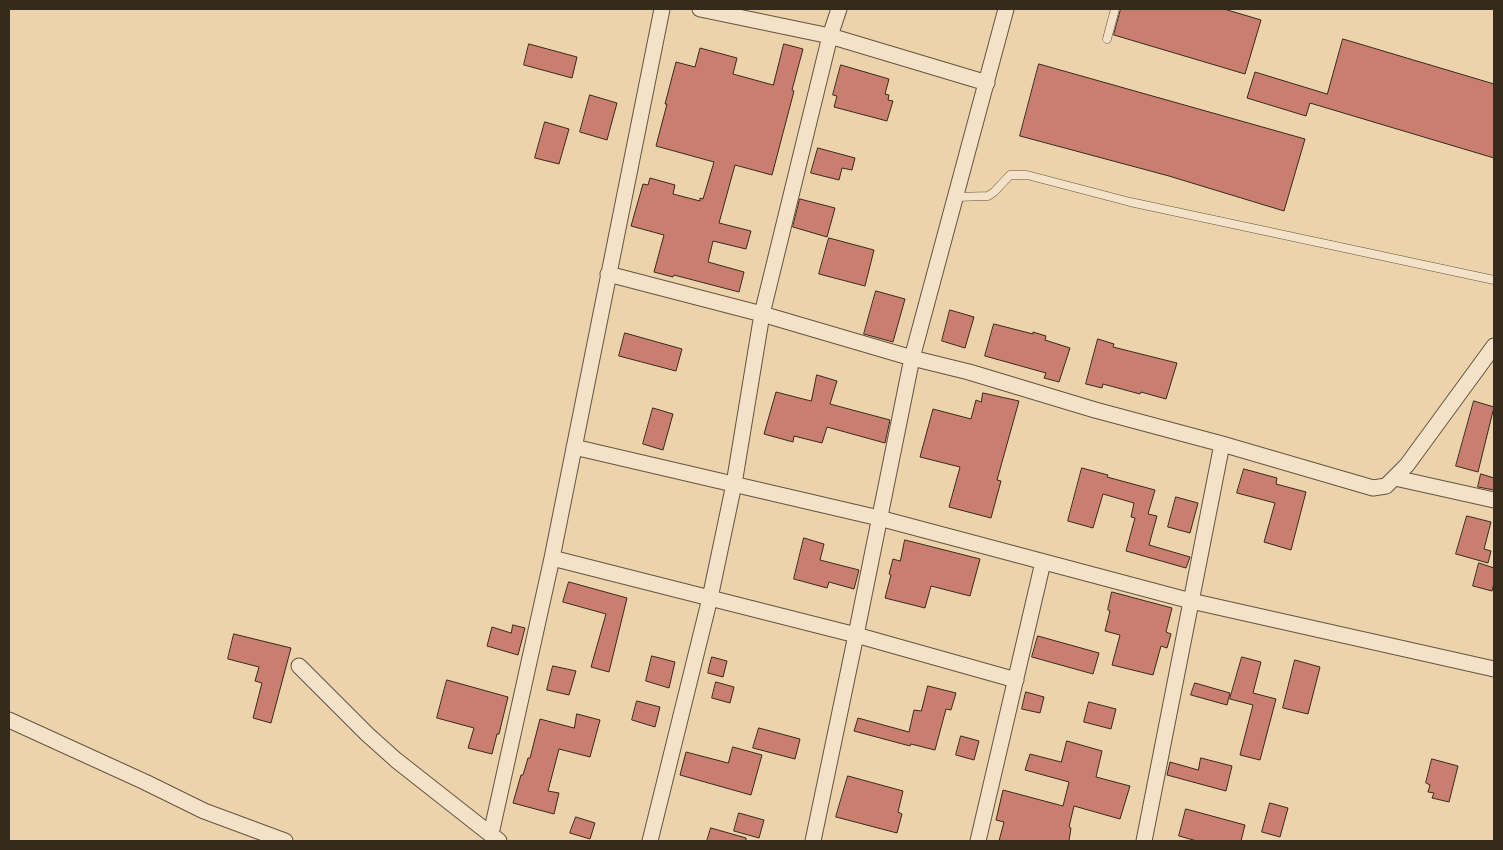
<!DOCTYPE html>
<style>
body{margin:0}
#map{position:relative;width:1503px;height:850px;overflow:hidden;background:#edd3ab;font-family:"Old Standard TT",serif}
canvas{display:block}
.frame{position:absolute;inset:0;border:10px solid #362a1c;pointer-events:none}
</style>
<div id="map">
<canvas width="1503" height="850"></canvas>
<div class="frame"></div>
</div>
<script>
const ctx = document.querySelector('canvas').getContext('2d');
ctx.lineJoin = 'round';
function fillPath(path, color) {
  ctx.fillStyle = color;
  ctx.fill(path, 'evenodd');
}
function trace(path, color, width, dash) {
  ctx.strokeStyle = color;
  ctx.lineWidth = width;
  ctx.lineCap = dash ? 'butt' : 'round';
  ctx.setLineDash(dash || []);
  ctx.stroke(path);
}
const building = new Path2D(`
 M 1121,9 L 1224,9 L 1261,20 L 1245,74 L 1114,35 Z
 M 1343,39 L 1494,84 L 1494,158 L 1310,103 L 1306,116 L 1247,98 L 1255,72 L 1327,94 Z
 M 529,44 L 577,57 L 572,78 L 524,65 Z
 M 784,44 L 803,49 L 792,90 L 794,91 L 772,175 L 735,165 L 719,223 L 751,231 L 746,249 L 713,241 L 708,262 L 744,272 L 739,292 L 674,275 L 673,277 L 654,272 L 664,235 L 631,226 L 643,184 L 648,185 L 650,178 L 675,185 L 673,194 L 700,201 L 700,198 L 703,199 L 714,162 L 656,146 L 667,104 L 665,104 L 676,62 L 695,67 L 700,48 L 737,58 L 733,74 L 773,85 Z
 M 1039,64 L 1305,139 L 1284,211 L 1169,176 L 1020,136 Z
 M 841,65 L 889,79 L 885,94 L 889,95 L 888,100 L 893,101 L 887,121 L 834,107 L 837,96 L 833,95 Z
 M 590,95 L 617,103 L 607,140 L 580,132 Z
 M 545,122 L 569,129 L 559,164 L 535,158 Z
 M 818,148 L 855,158 L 852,170 L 842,168 L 839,180 L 811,173 Z
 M 800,199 L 835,208 L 827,237 L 793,227 Z
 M 829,238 L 874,250 L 865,286 L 819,274 Z
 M 876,291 L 905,299 L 893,342 L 864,334 Z
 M 950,310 L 974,317 L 965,348 L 942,341 Z
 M 994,324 L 1033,334 L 1033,332 L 1046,336 L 1045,340 L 1070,348 L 1059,382 L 1044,378 L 1046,373 L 985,356 Z
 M 625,333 L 682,349 L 676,371 L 619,356 Z
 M 1098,339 L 1114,344 L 1113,347 L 1177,363 L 1166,399 L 1141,392 L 1140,394 L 1103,384 L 1102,388 L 1086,384 Z
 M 817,375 L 837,381 L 830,404 L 890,420 L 885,443 L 827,427 L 822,443 L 794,436 L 793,442 L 764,434 L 776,392 L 811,401 Z
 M 983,393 L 1019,401 L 997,480 L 1001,481 L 991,518 L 949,507 L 960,467 L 920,457 L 933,409 L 971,419 L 976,400 L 981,402 Z
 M 1474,401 L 1494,407 L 1478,472 L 1456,466 Z
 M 653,408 L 673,414 L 663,450 L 643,444 Z
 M 1082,468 L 1108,475 L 1107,477 L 1155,490 L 1148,514 L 1157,516 L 1149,545 L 1190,557 L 1186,568 L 1126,551 L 1135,518 L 1131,517 L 1134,503 L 1103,494 L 1093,528 L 1068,521 Z
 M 1244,469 L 1277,478 L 1276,484 L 1306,492 L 1291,550 L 1264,542 L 1275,503 L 1237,493 Z
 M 1481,474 L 1494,478 L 1494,490 L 1478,487 Z
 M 1176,497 L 1198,503 L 1190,533 L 1168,527 Z
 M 1467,516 L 1491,522 L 1484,549 L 1491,551 L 1488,563 L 1456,554 Z
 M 804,538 L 824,544 L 820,560 L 859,570 L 854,589 L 829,582 L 827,588 L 794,579 Z
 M 905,540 L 980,559 L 970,596 L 931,586 L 925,608 L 885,598 L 891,575 L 889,574 L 893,559 L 900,561 Z
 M 1479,563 L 1494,568 L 1494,583 L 1492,591 L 1473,586 Z
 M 569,582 L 627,598 L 609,672 L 591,667 L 606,614 L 563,602 Z
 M 1112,592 L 1172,608 L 1166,632 L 1171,634 L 1167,648 L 1161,646 L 1153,675 L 1112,665 L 1120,635 L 1105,631 L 1110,611 L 1108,610 Z
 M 513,625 L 525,628 L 518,655 L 487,646 L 492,627 L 511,633 Z
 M 234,634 L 291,648 L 271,723 L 253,718 L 262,683 L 255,681 L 259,667 L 228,659 Z
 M 1038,636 L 1099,653 L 1093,674 L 1032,657 Z
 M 652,656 L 675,662 L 669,688 L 646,681 Z
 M 712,657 L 727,661 L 723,677 L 708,673 Z
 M 1242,657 L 1261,662 L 1253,693 L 1276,699 L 1260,760 L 1240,755 L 1253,705 L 1230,699 Z
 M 1295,660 L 1320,667 L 1308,714 L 1283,708 Z
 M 553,666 L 576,671 L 569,695 L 547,690 Z
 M 447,680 L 508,697 L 499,734 L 497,734 L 492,754 L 468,748 L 474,728 L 437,718 Z
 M 716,682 L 734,687 L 730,703 L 712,698 Z
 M 1195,683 L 1230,693 L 1227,705 L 1191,695 Z
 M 928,686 L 956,693 L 951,710 L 946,709 L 935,750 L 911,744 L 910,746 L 854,731 L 858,718 L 909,732 L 914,710 L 921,711 Z
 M 1026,692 L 1044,697 L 1040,713 L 1022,709 Z
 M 637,701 L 660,707 L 655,727 L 632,720 Z
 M 1089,702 L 1116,709 L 1111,729 L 1084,722 Z
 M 577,714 L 600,720 L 590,757 L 559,749 L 548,791 L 559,793 L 554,814 L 513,803 L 521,775 L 523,775 L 528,758 L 530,758 L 540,719 L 574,728 Z
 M 759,728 L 800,739 L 795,759 L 753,748 Z
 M 961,736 L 979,741 L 974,760 L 956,755 Z
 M 1067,741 L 1102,751 L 1096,777 L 1130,786 L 1120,819 L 1074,806 L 1069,827 L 1071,828 L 1069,841 L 999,841 L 1004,822 L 996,820 L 1003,790 L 1063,806 L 1069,782 L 1025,770 L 1030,754 L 1061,762 Z
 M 733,747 L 762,755 L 751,795 L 680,775 L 686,752 L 728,763 Z
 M 1201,758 L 1232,766 L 1226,791 L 1167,775 L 1170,762 L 1198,770 Z
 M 1432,759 L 1458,766 L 1449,802 L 1432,798 L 1434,793 L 1428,792 L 1430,785 L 1426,783 Z
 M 848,776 L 903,791 L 898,812 L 902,814 L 897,833 L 836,817 Z
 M 1270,803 L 1288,808 L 1280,837 L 1262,832 Z
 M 1186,809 L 1245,825 L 1241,841 L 1197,841 L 1179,836 Z
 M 739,813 L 764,820 L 759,838 L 734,831 Z
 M 576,817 L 595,823 L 590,839 L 570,833 Z
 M 711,828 L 746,838 L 746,841 L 707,841 Z`);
fillPath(building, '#ca7e70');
trace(building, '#362a1c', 1);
const service = new Path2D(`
 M 1107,39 L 1115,9
 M 956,197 L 988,196 L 994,192 L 1010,175 L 1027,175 L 1130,202 L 1494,280`);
const minor = new Path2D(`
 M 700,9 L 830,36 L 987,83
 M 608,274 L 762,314 L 912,358 L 969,372 L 1095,410 L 1222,444 L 1373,488 L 1386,486 L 1407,465 L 1494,346
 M 574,447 L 879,518 L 1191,601 L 1494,669
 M 1395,478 L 1494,500
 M 552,558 L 856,635 L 1016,680
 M 299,666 L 367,734 L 396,760 L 499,841
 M 9,720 L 145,782 L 204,811 L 285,841
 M 491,834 L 552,558 L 662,9
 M 650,841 L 710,598 L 734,484 L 762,314 L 830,36 L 839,9
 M 813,841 L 856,635 L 912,358 L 1006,9
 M 978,841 L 1043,562
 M 1144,841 L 1222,444`);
trace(service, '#645440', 9);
trace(minor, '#645440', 17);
trace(service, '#f3e2c8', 8);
trace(minor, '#f3e2c8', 15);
</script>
